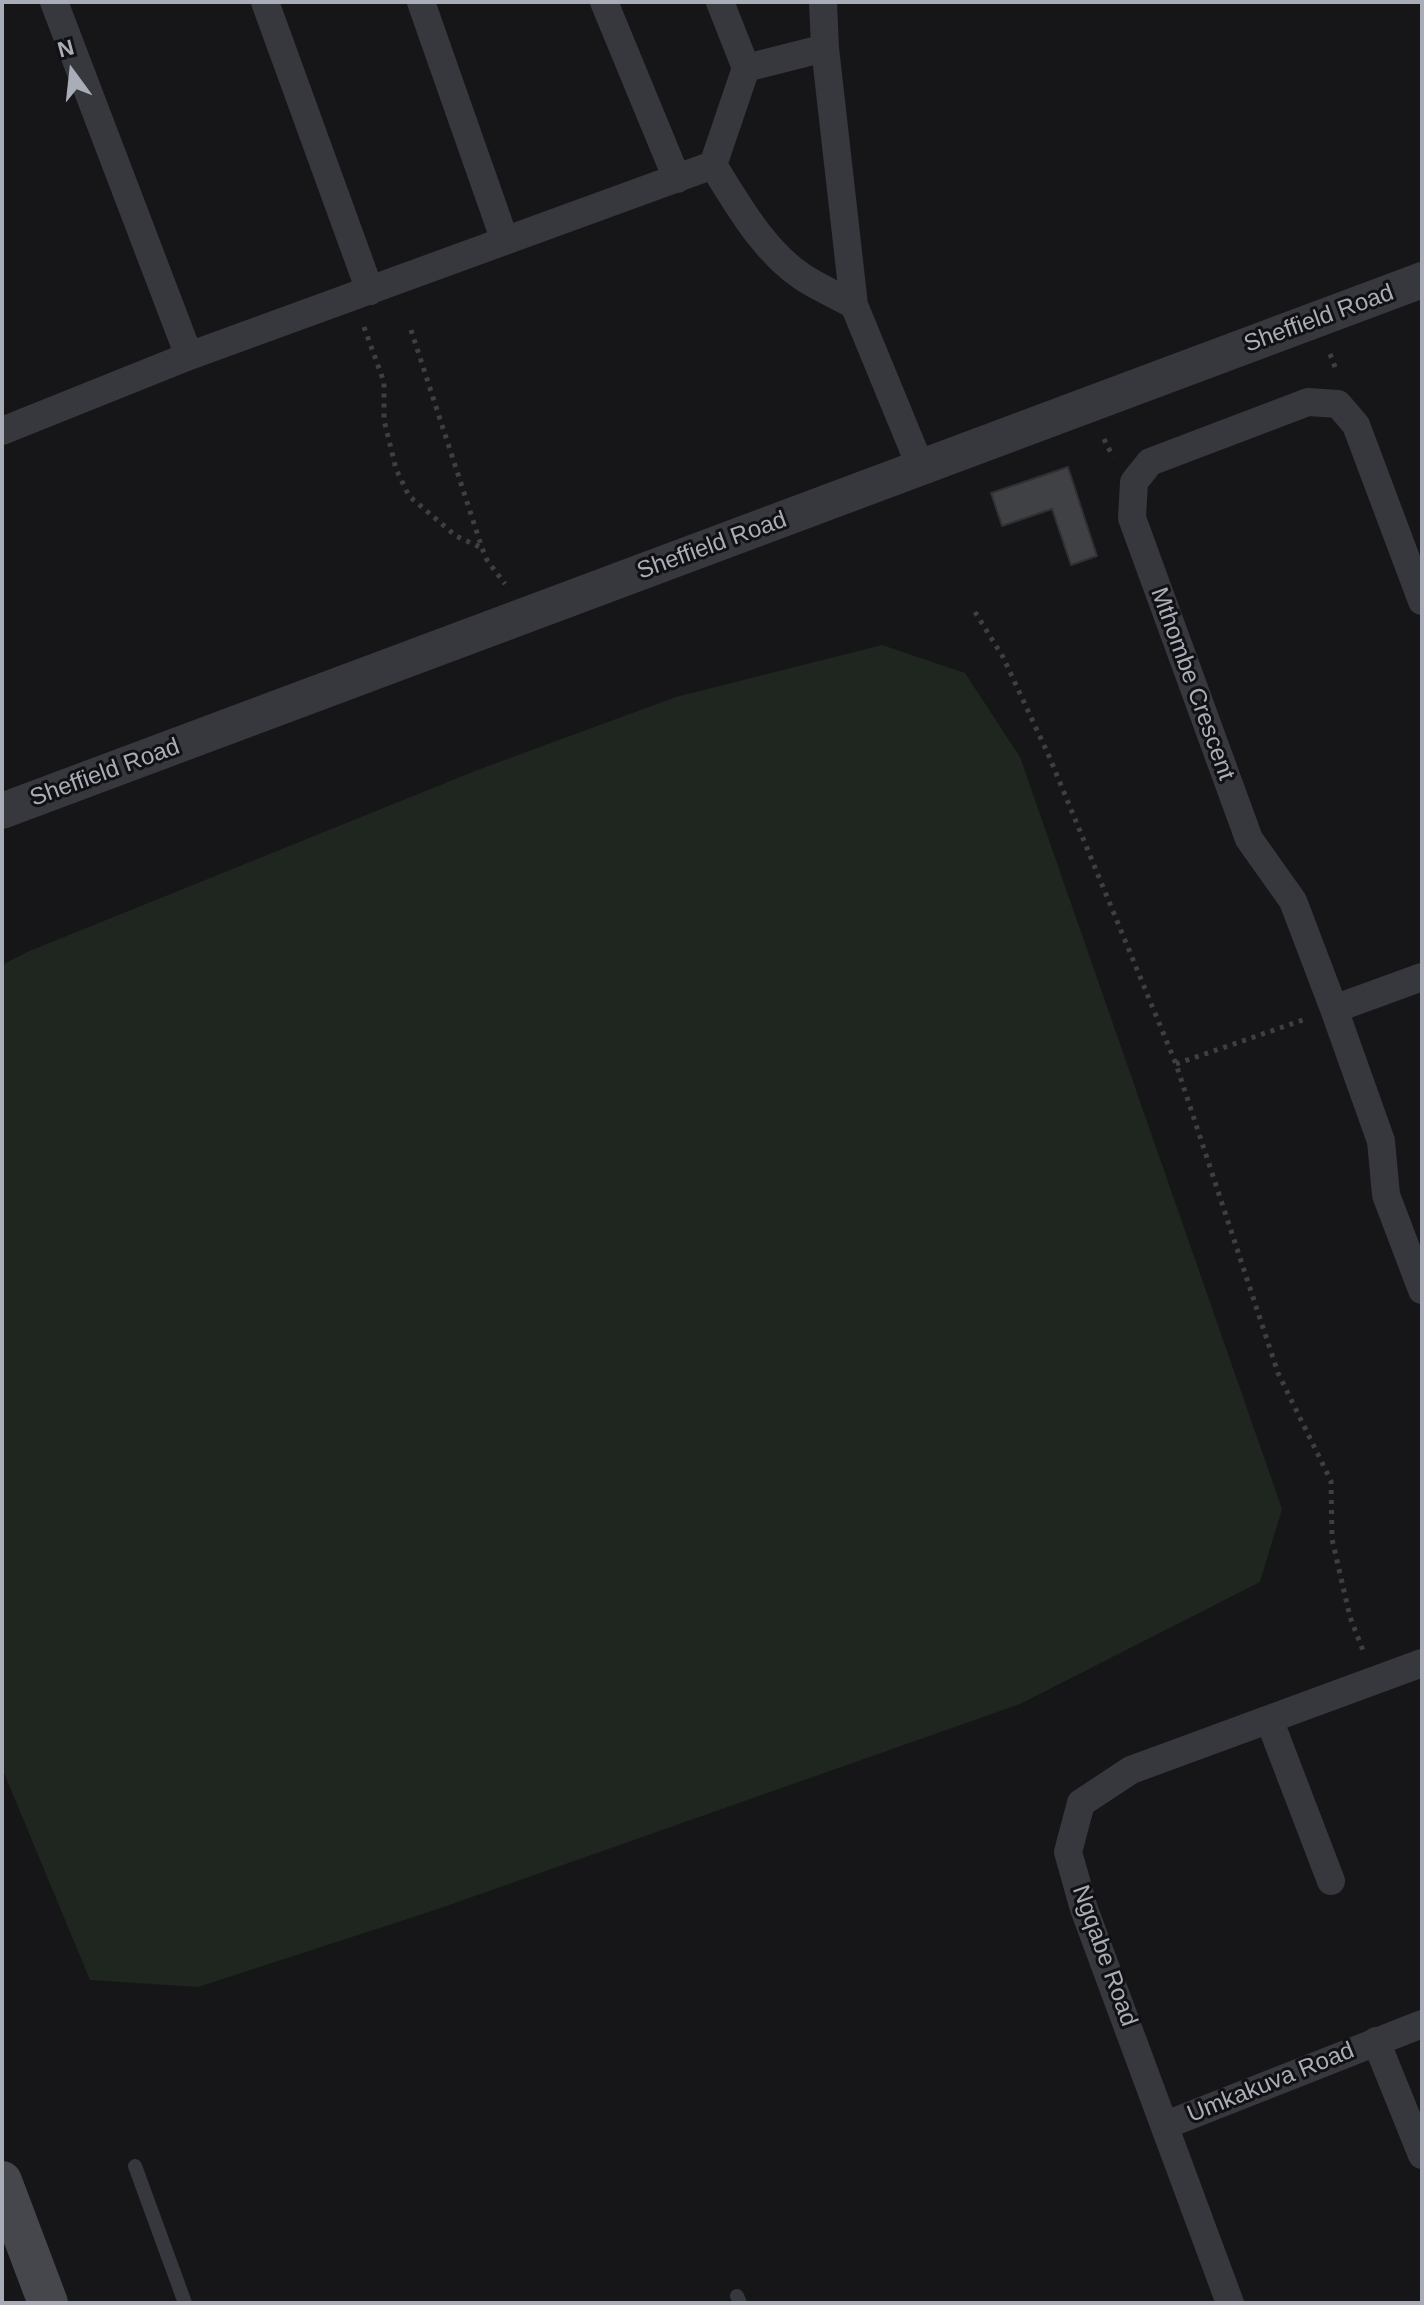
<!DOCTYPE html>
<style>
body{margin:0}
#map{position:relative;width:1424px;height:2305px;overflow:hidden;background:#161618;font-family:Helvetica,sans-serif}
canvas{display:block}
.frame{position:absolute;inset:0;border:4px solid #a8adb8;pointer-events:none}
.north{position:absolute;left:32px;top:32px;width:80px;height:80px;-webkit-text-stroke:6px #111113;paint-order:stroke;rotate:345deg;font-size:22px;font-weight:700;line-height:32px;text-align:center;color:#a8adb8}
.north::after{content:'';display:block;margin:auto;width:28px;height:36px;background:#a8adb8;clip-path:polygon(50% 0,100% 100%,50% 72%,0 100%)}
</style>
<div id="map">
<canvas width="1424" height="2305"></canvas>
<div class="frame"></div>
<div class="north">N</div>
</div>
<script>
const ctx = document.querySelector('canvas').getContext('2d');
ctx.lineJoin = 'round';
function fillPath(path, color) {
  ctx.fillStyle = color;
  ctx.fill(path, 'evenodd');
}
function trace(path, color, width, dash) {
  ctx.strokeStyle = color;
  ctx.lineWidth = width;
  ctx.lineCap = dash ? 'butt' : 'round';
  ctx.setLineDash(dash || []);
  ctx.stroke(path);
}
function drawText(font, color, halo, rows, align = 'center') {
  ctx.font = font + ' Helvetica,sans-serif';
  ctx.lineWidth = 6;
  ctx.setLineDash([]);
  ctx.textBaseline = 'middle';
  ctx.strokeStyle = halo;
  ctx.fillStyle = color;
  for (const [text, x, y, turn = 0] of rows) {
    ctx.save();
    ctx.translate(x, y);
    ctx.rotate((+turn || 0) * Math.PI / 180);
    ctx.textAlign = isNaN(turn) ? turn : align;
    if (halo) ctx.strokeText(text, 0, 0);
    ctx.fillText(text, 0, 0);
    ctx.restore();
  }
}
fillPath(new Path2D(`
 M 882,645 L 965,673 L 1020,757 L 1282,1509 L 1260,1582 L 1020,1704 L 435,1910 L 198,1987 L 90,1980 L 2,1768 L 2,965 L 27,952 L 480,769 L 676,697 Z`), '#1e261f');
const building = new Path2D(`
 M 1068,467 L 1097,556 L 1071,565 L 1052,509 L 1002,526 L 991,493 Z`);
fillPath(building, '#404145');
trace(building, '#303034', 2);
trace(new Path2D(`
 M 364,327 L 384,382 L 384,420 L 396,469 L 409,496 L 456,536 L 482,548
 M 411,330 L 482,548 L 487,560 L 505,584
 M 1330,354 L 1337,372
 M 1104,439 L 1113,457
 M 975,612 L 1003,657 L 1049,756 L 1176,1064 L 1278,1373 L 1331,1481 L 1332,1539 L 1350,1617 L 1364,1653
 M 1176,1064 L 1303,1020`), '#3d3f44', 5, [4, 6]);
trace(new Path2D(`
 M 135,2166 L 185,2303
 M 737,2296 L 740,2303`), '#37383d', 14);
trace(new Path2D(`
 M 54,2 L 189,356
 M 265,2 L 370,291
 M 421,2 L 505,241
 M 604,2 L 677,179
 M 823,2 L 825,48 L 854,305 L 921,468
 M 746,68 L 825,48
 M 713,165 C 738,205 764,252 804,278 C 820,288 838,296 854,305
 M 2,431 L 189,356 L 713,165 L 746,68 L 720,2
 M 1422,601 L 1356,425 L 1338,404 L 1308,402 L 1150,462 L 1134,482 L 1132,518 L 1249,839 L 1293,901 L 1334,1009 L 1381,1141 L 1386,1195 L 1422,1290
 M 1334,1009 L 1422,977
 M 1269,1719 L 1331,1881
 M 1376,2041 L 1422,2155
 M 1166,2125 L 1422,2024
 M 1230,2303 L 1084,1909 L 1068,1852 L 1081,1803 L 1131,1770 L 1422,1663`), '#37383d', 28);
trace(new Path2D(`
 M 2,811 L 1422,280`), '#37383d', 36);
trace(new Path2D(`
 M 2,2181 L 48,2303`), '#45474d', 40);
drawText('24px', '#a8adb8', '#111113', [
 ["Sheffield Road",1319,319,-20],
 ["Sheffield Road",712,546,-20],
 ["Mthombe Crescent",1192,684,70],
 ["Sheffield Road",105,773,-20],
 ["Ngqabe Road",1104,1956,70],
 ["Umkakuva Road",1271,2083,-22]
]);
</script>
